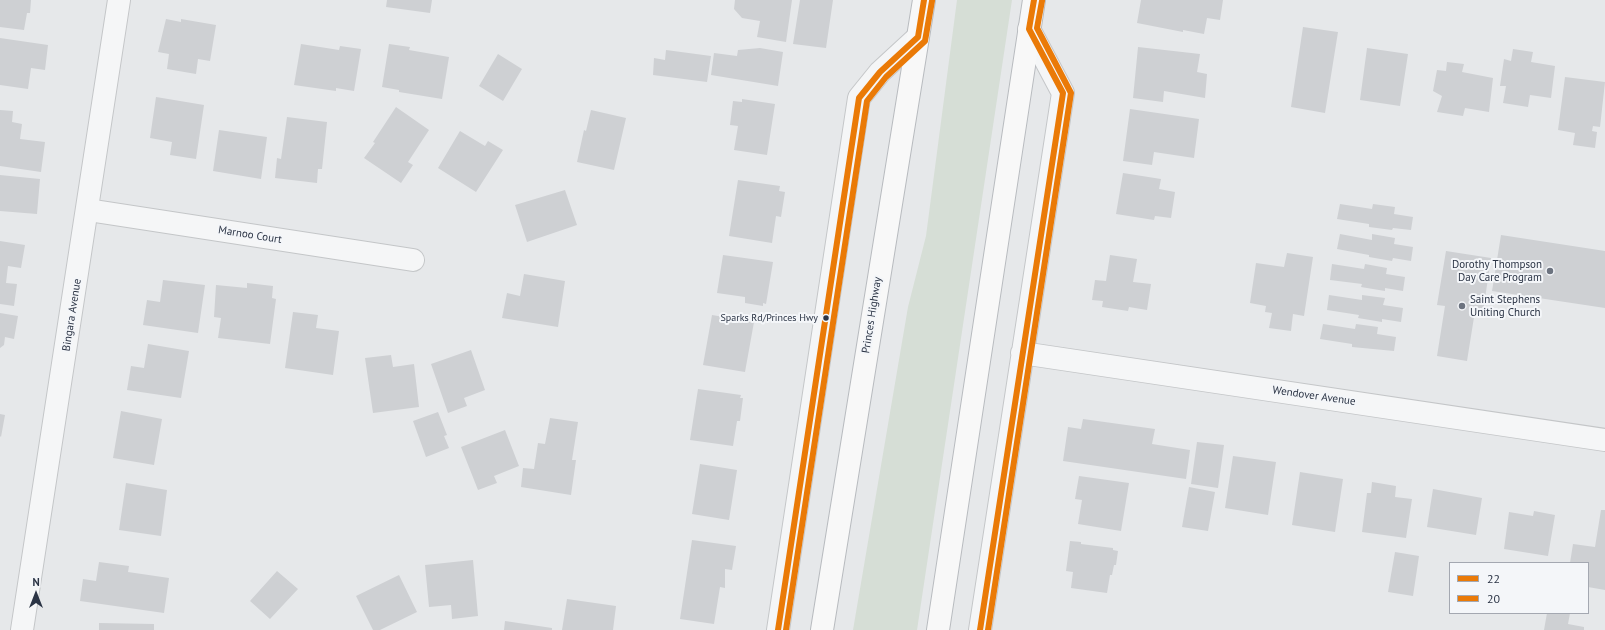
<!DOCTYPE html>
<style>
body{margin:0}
#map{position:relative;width:1605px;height:630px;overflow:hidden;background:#e6e8ea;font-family:"PT Sans",sans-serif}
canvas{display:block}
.legend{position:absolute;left:1449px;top:562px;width:140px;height:52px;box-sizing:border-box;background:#f4f6f9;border:1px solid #a4a8b1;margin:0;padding:5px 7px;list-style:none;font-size:12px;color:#2b3445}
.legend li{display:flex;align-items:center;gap:8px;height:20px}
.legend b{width:20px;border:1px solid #a4a8b1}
.north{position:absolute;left:16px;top:574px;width:40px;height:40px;-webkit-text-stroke:3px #f4f6f9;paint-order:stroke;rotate:0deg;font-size:11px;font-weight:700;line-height:16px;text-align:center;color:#2b3445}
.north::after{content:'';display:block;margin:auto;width:14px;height:18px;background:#2b3445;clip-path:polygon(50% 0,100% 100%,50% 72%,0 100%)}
</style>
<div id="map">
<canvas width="1605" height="630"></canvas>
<ul class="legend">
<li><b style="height:5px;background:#ea7a07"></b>22</li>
<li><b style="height:5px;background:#ea7a07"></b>20</li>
</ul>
<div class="north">N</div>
</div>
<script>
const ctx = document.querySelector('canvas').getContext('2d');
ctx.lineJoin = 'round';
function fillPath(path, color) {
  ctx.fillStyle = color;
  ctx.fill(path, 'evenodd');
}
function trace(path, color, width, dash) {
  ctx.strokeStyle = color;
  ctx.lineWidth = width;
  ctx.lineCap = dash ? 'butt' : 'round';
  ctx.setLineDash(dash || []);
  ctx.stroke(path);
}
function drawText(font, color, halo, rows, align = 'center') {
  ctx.font = font + ' "PT Sans",sans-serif';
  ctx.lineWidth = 4;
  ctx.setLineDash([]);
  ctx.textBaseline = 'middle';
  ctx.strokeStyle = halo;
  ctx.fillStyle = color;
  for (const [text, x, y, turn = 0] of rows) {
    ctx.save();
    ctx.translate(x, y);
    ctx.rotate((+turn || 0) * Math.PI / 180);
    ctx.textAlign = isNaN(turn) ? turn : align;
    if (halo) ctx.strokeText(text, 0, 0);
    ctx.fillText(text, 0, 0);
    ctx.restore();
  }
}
fillPath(new Path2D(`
 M 957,0 L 1012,0 L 917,630 L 853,630 L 908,307 L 926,236 Z`), '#d6ded6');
fillPath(new Path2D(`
 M 0,0 L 31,0 L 30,13 L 27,13 L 24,30 L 0,27 Z
 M 387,0 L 432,0 L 430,13 L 386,7 Z
 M 735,0 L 792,0 L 786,42 L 757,37 L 760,21 L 742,18 L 734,9 Z
 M 800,0 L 833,0 L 826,48 L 793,44 Z
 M 1141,0 L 1223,0 L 1220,20 L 1207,18 L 1204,34 L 1183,30 L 1183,32 L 1137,23 Z
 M 166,19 L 181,22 L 181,19 L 216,25 L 210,61 L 198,59 L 196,74 L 167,69 L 169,54 L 158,52 Z
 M 1303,27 L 1338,32 L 1325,113 L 1291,107 Z
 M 0,38 L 48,45 L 45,70 L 31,68 L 28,89 L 0,85 Z
 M 301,44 L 339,50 L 340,46 L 361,49 L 354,91 L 336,88 L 336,91 L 294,85 Z
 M 389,44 L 410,47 L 409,50 L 449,57 L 442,99 L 399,92 L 399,90 L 382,87 Z
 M 1138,47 L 1200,54 L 1197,72 L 1207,74 L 1205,98 L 1164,91 L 1163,102 L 1133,98 Z
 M 760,48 L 783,52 L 778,86 L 711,75 L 714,53 L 737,56 L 738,50 Z
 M 1367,48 L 1408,54 L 1400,106 L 1360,100 Z
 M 1513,49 L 1533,52 L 1531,62 L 1555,66 L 1551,98 L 1530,95 L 1528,107 L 1503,103 L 1506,86 L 1500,86 L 1504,59 L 1511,61 Z
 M 666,50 L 711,56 L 707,82 L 653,75 L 654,58 L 665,60 Z
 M 498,54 L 522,69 L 503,101 L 479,86 Z
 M 1447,62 L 1464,64 L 1462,72 L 1493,78 L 1489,112 L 1465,108 L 1463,116 L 1437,112 L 1442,96 L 1433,91 L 1437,70 L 1446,71 Z
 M 1565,77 L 1605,82 L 1600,127 L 1593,126 L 1592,131 L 1597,132 L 1595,148 L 1573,145 L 1575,133 L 1558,130 Z
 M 156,97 L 204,105 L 196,159 L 170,155 L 172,142 L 150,138 Z
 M 742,99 L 775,104 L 767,155 L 734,150 L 738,126 L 730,125 L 733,101 L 742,102 Z
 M 396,107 L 429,130 L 408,162 L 413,165 L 401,183 L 364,158 L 375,143 L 373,142 Z
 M 1130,109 L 1199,119 L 1194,158 L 1154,152 L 1152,165 L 1123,161 Z
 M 0,110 L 13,111 L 12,122 L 22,124 L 20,139 L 45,142 L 41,172 L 0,166 Z
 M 591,110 L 626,118 L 614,170 L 577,162 L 584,130 L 586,131 Z
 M 287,117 L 327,122 L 322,169 L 318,169 L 317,183 L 275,178 L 277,158 L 281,159 Z
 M 219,130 L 267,137 L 261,179 L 213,171 Z
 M 460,131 L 485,146 L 488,141 L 503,150 L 476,192 L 438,168 Z
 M 1123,173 L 1161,179 L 1159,189 L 1175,192 L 1171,218 L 1155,216 L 1154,220 L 1116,214 Z
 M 0,175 L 40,179 L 37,214 L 0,211 Z
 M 738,180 L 780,186 L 779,191 L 785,192 L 781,217 L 776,216 L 772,243 L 729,236 Z
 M 565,190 L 577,225 L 527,242 L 515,205 Z
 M 1340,204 L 1372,209 L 1373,204 L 1395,207 L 1394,214 L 1413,217 L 1411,230 L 1393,228 L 1392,230 L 1369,227 L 1369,224 L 1337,219 Z
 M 1340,234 L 1372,240 L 1372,234 L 1395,238 L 1394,244 L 1413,247 L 1411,261 L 1393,258 L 1392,261 L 1369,257 L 1369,255 L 1337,249 Z
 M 1501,235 L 1605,251 L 1605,308 L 1492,291 Z
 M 0,241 L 25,245 L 21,268 L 8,266 L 6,283 L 17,284 L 14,306 L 0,304 Z
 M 1446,251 L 1491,258 L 1483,312 L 1475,311 L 1467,361 L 1437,356 L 1445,306 L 1437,305 Z
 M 1287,253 L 1313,257 L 1304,316 L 1293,314 L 1291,331 L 1269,328 L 1272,313 L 1265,312 L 1266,306 L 1250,303 L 1256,263 L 1284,267 Z
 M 723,255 L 773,262 L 766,304 L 763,303 L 763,306 L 745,303 L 745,297 L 717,293 Z
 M 1110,255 L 1137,259 L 1133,282 L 1151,284 L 1147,310 L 1129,307 L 1128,311 L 1102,307 L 1103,301 L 1092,300 L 1095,280 L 1106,281 Z
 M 1332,264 L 1364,269 L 1365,264 L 1387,268 L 1386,274 L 1405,277 L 1403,291 L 1385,288 L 1385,291 L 1361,287 L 1362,284 L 1330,280 Z
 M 524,274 L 565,281 L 558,327 L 502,318 L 507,293 L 520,296 Z
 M 163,280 L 205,285 L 198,333 L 143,325 L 147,300 L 160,302 Z
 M 247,283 L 273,286 L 272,298 L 276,299 L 270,344 L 218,338 L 221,318 L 214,317 L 216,285 L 247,288 Z
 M 1329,295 L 1362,300 L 1362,295 L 1385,298 L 1383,305 L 1403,308 L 1401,322 L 1382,319 L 1382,322 L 1358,318 L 1359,315 L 1327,310 Z
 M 293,312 L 318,315 L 316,328 L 339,331 L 333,375 L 285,368 Z
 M 0,313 L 18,316 L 14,339 L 5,337 L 4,345 L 0,348 Z
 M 712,315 L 754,322 L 745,372 L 703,365 Z
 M 1323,324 L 1355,329 L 1356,324 L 1378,327 L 1377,334 L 1396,337 L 1394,351 L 1352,347 L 1352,344 L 1320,339 Z
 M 148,344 L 189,351 L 181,398 L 127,390 L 131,366 L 144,368 Z
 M 471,350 L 485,390 L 464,398 L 467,406 L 448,413 L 431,364 Z
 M 391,355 L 393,367 L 414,364 L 419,407 L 373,413 L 365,358 Z
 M 698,389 L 741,395 L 740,398 L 743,398 L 740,421 L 737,421 L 733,446 L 690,440 Z
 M 121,411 L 162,419 L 154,465 L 113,458 Z
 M 438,412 L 447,435 L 444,436 L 449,448 L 426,457 L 413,421 Z
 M 0,414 L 5,415 L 1,437 L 0,436 Z
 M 550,418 L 578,422 L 572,460 L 576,460 L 571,495 L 521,487 L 523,468 L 534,469 L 538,443 L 545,444 Z
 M 1083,419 L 1155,429 L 1152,444 L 1190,450 L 1186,479 L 1063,461 L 1068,427 L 1081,429 Z
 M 505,430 L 519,466 L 494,476 L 497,483 L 478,490 L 461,447 Z
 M 1197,442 L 1224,445 L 1218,488 L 1191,484 Z
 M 1233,456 L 1276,462 L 1268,515 L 1225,508 Z
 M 700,464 L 737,470 L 729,520 L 692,514 Z
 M 1300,472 L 1343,479 L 1335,532 L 1292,525 Z
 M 1079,476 L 1129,483 L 1121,531 L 1078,524 L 1082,500 L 1075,499 Z
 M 1372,482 L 1396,486 L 1395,497 L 1412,499 L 1406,538 L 1362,532 L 1367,493 L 1371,493 Z
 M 126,483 L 167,490 L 161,536 L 119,530 Z
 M 1189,487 L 1215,492 L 1208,531 L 1182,527 Z
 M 1433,489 L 1482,498 L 1476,535 L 1427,527 Z
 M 1601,510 L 1605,510 L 1605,590 L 1588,587 L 1588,563 L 1570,563 L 1573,544 L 1595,547 Z
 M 1534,511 L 1555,515 L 1548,556 L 1504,549 L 1509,512 L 1533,516 Z
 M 692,540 L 736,546 L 732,570 L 725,569 L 725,588 L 720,587 L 714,624 L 680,619 Z
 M 1070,541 L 1081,542 L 1081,544 L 1113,548 L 1113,550 L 1118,551 L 1116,565 L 1114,565 L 1112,575 L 1110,575 L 1107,593 L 1071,588 L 1073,572 L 1066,571 Z
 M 1395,552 L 1419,556 L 1413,596 L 1388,592 Z
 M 473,560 L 478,616 L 452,619 L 451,605 L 429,607 L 425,565 Z
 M 99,562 L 129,566 L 128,572 L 169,578 L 164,613 L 80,601 L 83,579 L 96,581 Z
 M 277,571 L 298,589 L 270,619 L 250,601 Z
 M 399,575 L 417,612 L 380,630 L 373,630 L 356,596 Z
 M 567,599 L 616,606 L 613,630 L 562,630 Z
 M 1547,613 L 1570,613 L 1568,624 L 1584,627 L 1584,630 L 1544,630 Z
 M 505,621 L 552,628 L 552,630 L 504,630 Z
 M 99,623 L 154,624 L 154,630 L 99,630 Z`), '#ced0d3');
const street = new Path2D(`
 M 88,210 L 413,260
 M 1022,353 L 1605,440
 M 22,630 L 119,0
 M 778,630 L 859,98 L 880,72 L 918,37
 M 980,630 L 1063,93 L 1029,29`);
const highway = new Path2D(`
 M 822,630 L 924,0
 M 938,630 L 1034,0`);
trace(street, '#c4c6c8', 24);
trace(highway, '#b8bbbf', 24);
trace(street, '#f5f6f7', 22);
trace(highway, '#f8f8f8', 22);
trace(new Path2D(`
 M 778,630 L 859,98 L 880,72 L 918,37 L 924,0
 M 980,630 L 1063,93 L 1029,29 L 1034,0`), '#ea7a07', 6);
trace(new Path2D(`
 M 786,630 L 867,101 L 886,77 L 925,41 L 932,1
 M 988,630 L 1071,93 L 1037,28 L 1042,1`), '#ea7a07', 6);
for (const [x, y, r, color] of [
 [1550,271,4,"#6c737f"],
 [1462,306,4,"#6c737f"],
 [826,318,3.5,"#2b3445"]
]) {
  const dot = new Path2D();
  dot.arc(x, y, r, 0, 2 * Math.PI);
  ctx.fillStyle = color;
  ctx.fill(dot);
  trace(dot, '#f4f6f9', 1.5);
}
drawText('10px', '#2b3445', '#f4f6f9', [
 ["Sparks Rd/Princes Hwy",818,318]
], 'right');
drawText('11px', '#2b3445', '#f4f6f9', [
 ["Marnoo Court",250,235,9],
 ["Bingara Avenue",72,315,-81],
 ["Princes Highway",872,315,-81],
 ["Wendover Avenue",1314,396,8]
]);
drawText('11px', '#2b3445', '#f4f6f9', [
 ["Dorothy Thompson",1542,265],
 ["Day Care Program",1542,278],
 ["Saint Stephens",1470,300,"left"],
 ["Uniting Church",1470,313,"left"]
], 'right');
</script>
